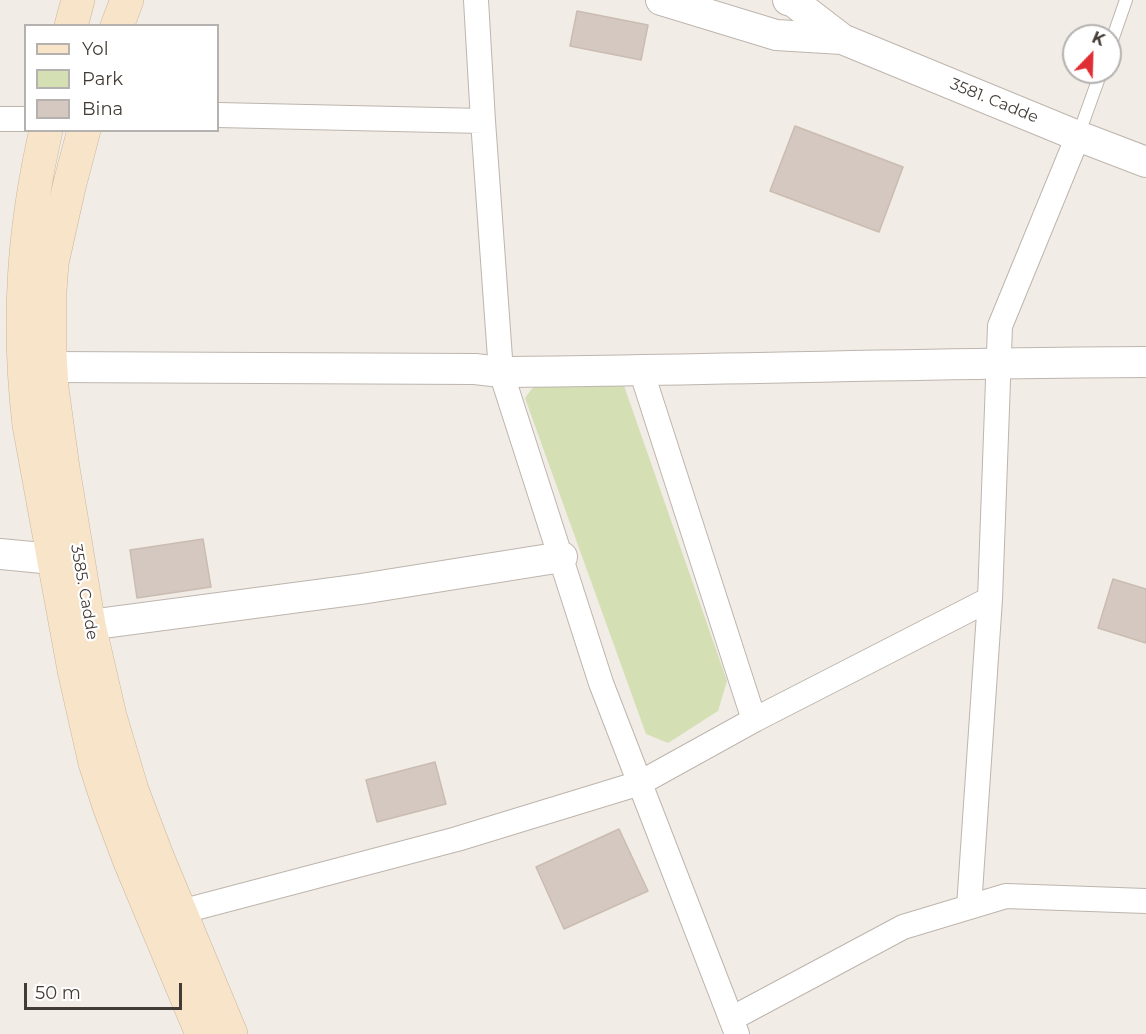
<!DOCTYPE html>
<style>
body{margin:0}
#map{position:relative;width:1146px;height:1034px;overflow:hidden;background:#f1ece6;font-family:Montserrat,sans-serif}
canvas{display:block}
.legend{position:absolute;left:24px;top:24px;width:195px;height:108px;box-sizing:border-box;background:#fff;border:2px solid #b4b1af;margin:0;padding:8px 10px;list-style:none;font-size:18px;color:#433c36}
.legend li{display:flex;align-items:center;gap:12px;height:30px}
.legend b{width:30px;border:2px solid #b4b1af}
.north{position:absolute;left:1062px;top:24px;width:60px;height:60px;box-sizing:border-box;background:#fff;border:2px solid #b4b1af;border-radius:50%;rotate:23deg;font-size:16px;font-weight:700;line-height:24px;text-align:center;color:#433c36}
.north::after{content:'';display:block;margin:auto;width:21px;height:27px;background:#df2f34;clip-path:polygon(50% 0,100% 100%,50% 72%,0 100%)}
.scale{position:absolute;left:24px;top:983px;width:158px;height:27px;box-sizing:border-box;border:3px solid #433c36;border-top:0;padding-left:8px;font-size:18px;line-height:21px;white-space:nowrap;color:#433c36;-webkit-text-stroke:4px #fff;paint-order:stroke}
</style>
<div id="map">
<canvas width="1146" height="1034"></canvas>
<ul class="legend">
<li><b style="height:8px;background:#f7e4c9"></b>Yol</li>
<li><b style="height:16px;background:#d4e0b4"></b>Park</li>
<li><b style="height:16px;background:#d4c8c0"></b>Bina</li>
</ul>
<div class="north">K</div>
<div class="scale">50 m</div>
</div>
<script>
const ctx = document.querySelector('canvas').getContext('2d');
ctx.lineJoin = 'round';
function fillPath(path, color) {
  ctx.fillStyle = color;
  ctx.fill(path, 'evenodd');
}
function trace(path, color, width, dash) {
  ctx.strokeStyle = color;
  ctx.lineWidth = width;
  ctx.lineCap = dash ? 'butt' : 'round';
  ctx.setLineDash(dash || []);
  ctx.stroke(path);
}
function drawText(font, color, halo, rows, align = 'center') {
  ctx.font = font + ' Montserrat,sans-serif';
  ctx.lineWidth = 4.5;
  ctx.setLineDash([]);
  ctx.textBaseline = 'middle';
  ctx.strokeStyle = halo;
  ctx.fillStyle = color;
  for (const [text, x, y, turn = 0] of rows) {
    ctx.save();
    ctx.translate(x, y);
    ctx.rotate((+turn || 0) * Math.PI / 180);
    ctx.textAlign = isNaN(turn) ? turn : align;
    if (halo) ctx.strokeText(text, 0, 0);
    ctx.fillText(text, 0, 0);
    ctx.restore();
  }
}
fillPath(new Path2D(`
 M 622,380 L 727,681 L 718,711 L 668,743 L 646,734 L 525,398 L 537,382 Z`), '#d4e0b4');
const building = new Path2D(`
 M 577,11 L 648,25 L 641,60 L 570,46 Z
 M 795,126 L 903,167 L 879,232 L 770,191 Z
 M 203,539 L 211,587 L 137,598 L 130,550 Z
 M 1113,579 L 1146,589 L 1146,643 L 1098,628 Z
 M 435,762 L 446,804 L 377,822 L 366,780 Z
 M 619,829 L 648,891 L 564,929 L 536,867 Z`);
fillPath(building, '#d4c8c0');
trace(building, '#cbbcb1', 1.5);
const service = new Path2D(`
 M 1110,46 L 1126,0
 M 1078,136 L 1101,72`);
const minor = new Path2D(`
 M 476,0 L 483,121 L 501,372 L 601,683 L 737,1034
 M 218,115 L 483,121
 M 0,119 L 26,119
 M 641,370 L 754,720
 M 969,907 L 990,599 L 1000,326 L 1078,136
 M 180,912 L 457,839 L 640,783 L 754,720 L 990,599
 M 731,1019 L 903,927 L 1006,896 L 1146,901`);
const tertiary = new Path2D(`
 M 661,0 L 776,35 L 842,39
 M 788,0 L 794,2 L 842,39 L 1078,136 L 1146,162
 M 51,367 L 475,369 L 501,372 C 716,370 931,363 1146,362
 M 0,554 L 53,559
 M 89,625 L 361,589 L 562,557`);
const secondary = new Path2D(`
 M 71,26 L 78,0
 M 117,26 L 127,0
 M 46,130 C 23,230 17,323 29,425 L 74,670 L 95,763 L 109,806 L 130,862 L 202,1034
 M 84,130 L 69,187 L 52,263 L 50,291 L 50,354 L 52,388 L 63,468 L 89,625 L 110,716 L 132,790 L 157,856 L 231,1034`);
trace(service, '#beb5ad', 14);
trace(minor, '#beb5ad', 26);
trace(tertiary, '#beb5ad', 32);
trace(secondary, '#cbb69b', 34);
trace(service, '#fff', 12);
trace(minor, '#fff', 24);
trace(tertiary, '#fff', 30);
trace(secondary, '#f7e4c9', 33);
drawText('16px', '#433c36', '#fff', [
 ["3581. Cadde",994,101,22],
 ["3585. Cadde",84,592,80]
]);
</script>
